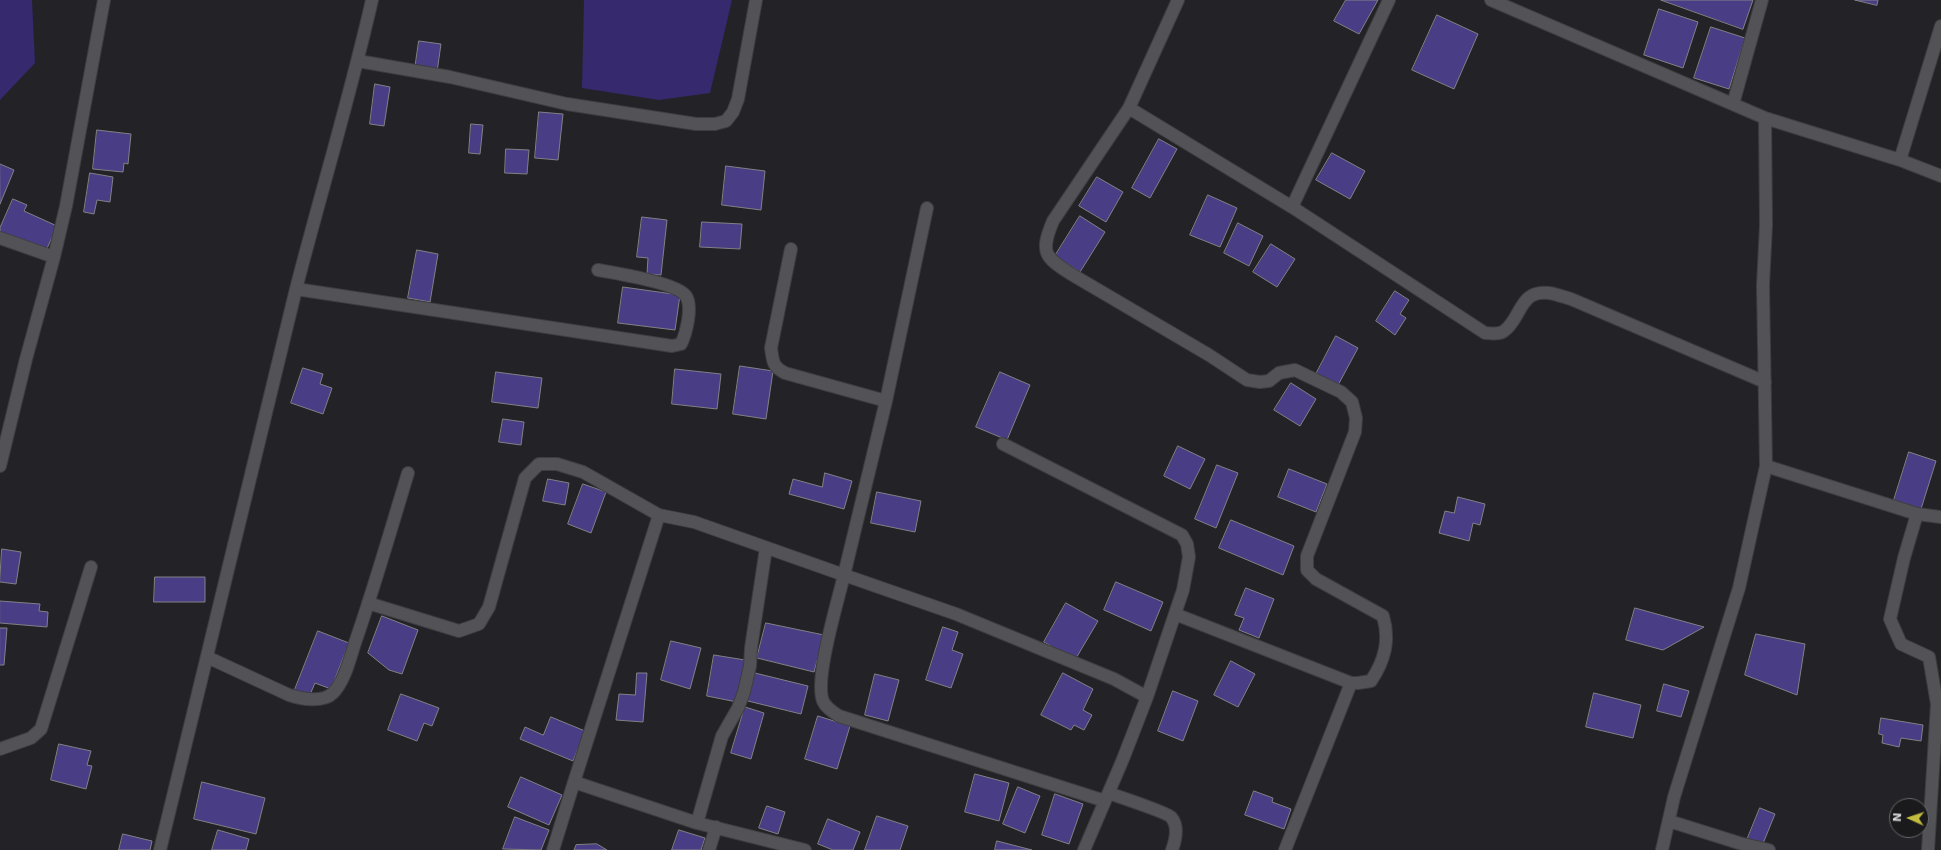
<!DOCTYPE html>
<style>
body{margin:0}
#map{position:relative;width:1941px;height:850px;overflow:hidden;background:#232327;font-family:"DejaVu Sans",sans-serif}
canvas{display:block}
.north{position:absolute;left:1889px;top:798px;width:40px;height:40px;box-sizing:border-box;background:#1a1a1d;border:1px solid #676769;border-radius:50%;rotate:273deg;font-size:11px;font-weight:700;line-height:16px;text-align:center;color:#dadadc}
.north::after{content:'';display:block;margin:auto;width:14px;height:18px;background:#c2bd3f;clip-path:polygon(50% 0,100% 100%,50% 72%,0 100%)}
</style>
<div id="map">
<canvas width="1941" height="850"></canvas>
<div class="north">N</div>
</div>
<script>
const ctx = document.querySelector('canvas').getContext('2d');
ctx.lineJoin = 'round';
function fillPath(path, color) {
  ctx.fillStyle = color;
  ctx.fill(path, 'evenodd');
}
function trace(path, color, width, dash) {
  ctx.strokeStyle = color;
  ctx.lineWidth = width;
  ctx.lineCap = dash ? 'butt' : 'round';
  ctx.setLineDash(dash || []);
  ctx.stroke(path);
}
fillPath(new Path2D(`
 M 0,0 L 32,0 L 35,63 L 0,100 Z
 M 584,0 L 732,0 L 710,93 L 659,100 L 582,88 Z`), '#36296e');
const building = new Path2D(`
 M 1346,0 L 1378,0 L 1359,34 L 1334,21 Z
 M 1661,0 L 1753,0 L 1743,29 Z
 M 1855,0 L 1878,0 L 1877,5 Z
 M 1659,9 L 1698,22 L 1683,68 L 1644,55 Z
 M 1437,15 L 1478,34 L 1454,89 L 1412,70 Z
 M 1711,27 L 1745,38 L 1729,89 L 1694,78 Z
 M 419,41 L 441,44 L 437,72 L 415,69 Z
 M 375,84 L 390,87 L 384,126 L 370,124 Z
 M 539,112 L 563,114 L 558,160 L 535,158 Z
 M 471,124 L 483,125 L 480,154 L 469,153 Z
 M 97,130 L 131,134 L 128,164 L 124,163 L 123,172 L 93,169 Z
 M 1159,139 L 1177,149 L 1150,198 L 1132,188 Z
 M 506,149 L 529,150 L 527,174 L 505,173 Z
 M 1332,153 L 1365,171 L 1350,199 L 1316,180 Z
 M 0,164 L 14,170 L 0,204 Z
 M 726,166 L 765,171 L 761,210 L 722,205 Z
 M 90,173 L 113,177 L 110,202 L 97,200 L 94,214 L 84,212 Z
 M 1097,177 L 1123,192 L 1106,222 L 1079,206 Z
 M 1208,195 L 1237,208 L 1220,247 L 1190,235 Z
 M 13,199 L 27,205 L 24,211 L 57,226 L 45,253 L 0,232 L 0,228 Z
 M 1080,216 L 1105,232 L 1080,272 L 1055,256 Z
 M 642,217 L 667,220 L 661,275 L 647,274 L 648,258 L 637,257 Z
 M 702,222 L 742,224 L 740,249 L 700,247 Z
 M 1238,223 L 1263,236 L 1249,266 L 1224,253 Z
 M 1271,244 L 1295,259 L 1277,287 L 1253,272 Z
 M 417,250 L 438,254 L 430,302 L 408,298 Z
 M 623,287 L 680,295 L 675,330 L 618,323 Z
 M 1395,291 L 1409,300 L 1400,314 L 1406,318 L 1395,335 L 1376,321 Z
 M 1336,336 L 1358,348 L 1337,387 L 1315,376 Z
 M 740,366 L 773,371 L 766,419 L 733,414 Z
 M 303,368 L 323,374 L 320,384 L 332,388 L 323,414 L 291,403 Z
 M 675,369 L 721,374 L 717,409 L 672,404 Z
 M 496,372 L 542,378 L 538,408 L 492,402 Z
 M 1000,372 L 1030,385 L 1007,440 L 976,427 Z
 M 1291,383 L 1316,399 L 1300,426 L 1274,410 Z
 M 503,419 L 524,422 L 521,445 L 499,442 Z
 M 1178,446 L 1205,459 L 1190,489 L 1164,476 Z
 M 1909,452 L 1936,461 L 1921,509 L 1894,500 Z
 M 1217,465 L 1238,473 L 1216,528 L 1195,519 Z
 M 1289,469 L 1327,484 L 1316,512 L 1278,497 Z
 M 825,473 L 852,481 L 844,509 L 789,494 L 793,479 L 822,487 Z
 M 548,479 L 569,483 L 565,505 L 543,501 Z
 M 583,484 L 606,492 L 591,533 L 568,524 Z
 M 877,492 L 921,501 L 915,532 L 871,523 Z
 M 1458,497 L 1485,504 L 1480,525 L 1473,523 L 1469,541 L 1439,533 L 1445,511 L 1454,513 Z
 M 1231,520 L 1294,546 L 1283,575 L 1219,548 Z
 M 2,549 L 21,552 L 16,584 L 0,582 Z
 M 155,577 L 205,577 L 205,602 L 154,602 Z
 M 1116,582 L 1163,602 L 1151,631 L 1104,610 Z
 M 1246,588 L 1274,599 L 1259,638 L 1239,630 L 1244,618 L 1235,615 Z
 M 0,601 L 40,604 L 39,611 L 48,612 L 47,627 L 0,623 Z
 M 1066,603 L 1098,621 L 1075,660 L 1044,642 Z
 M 1635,608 L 1704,627 L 1663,650 L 1626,640 Z
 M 382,616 L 418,630 L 402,674 L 389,670 L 368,653 Z
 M 766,623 L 824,635 L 814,672 L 757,658 Z
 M 943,627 L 958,632 L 952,650 L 963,654 L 951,688 L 926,680 Z
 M 0,628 L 7,628 L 4,665 L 0,665 Z
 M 318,631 L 349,643 L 331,689 L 315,683 L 309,697 L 294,692 Z
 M 1756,634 L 1805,644 L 1797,695 L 1745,675 Z
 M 671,641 L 701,648 L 690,689 L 661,680 Z
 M 714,655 L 745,660 L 737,702 L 707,696 Z
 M 1231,661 L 1255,674 L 1238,707 L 1214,695 Z
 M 637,673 L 647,673 L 643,722 L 616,720 L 619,694 L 635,695 Z
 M 755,673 L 808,686 L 801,714 L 748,701 Z
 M 1063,673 L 1093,689 L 1083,710 L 1092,715 L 1084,730 L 1074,725 L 1071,730 L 1041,715 Z
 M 875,674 L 899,680 L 888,721 L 865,715 Z
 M 1664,684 L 1689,691 L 1681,717 L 1657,711 Z
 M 1173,691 L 1198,701 L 1183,741 L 1158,731 Z
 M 1594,693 L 1641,705 L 1633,738 L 1586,727 Z
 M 401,694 L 439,708 L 432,726 L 424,723 L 417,741 L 388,730 Z
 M 745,707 L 764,713 L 751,759 L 731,753 Z
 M 818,716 L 850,726 L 837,769 L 805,759 Z
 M 551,717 L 585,731 L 573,761 L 520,739 L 525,727 L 543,735 Z
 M 1881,718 L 1923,725 L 1921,741 L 1901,738 L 1899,747 L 1882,743 L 1883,735 L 1879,734 Z
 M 59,744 L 91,751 L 87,765 L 92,766 L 86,789 L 51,780 Z
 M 975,774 L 1009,783 L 999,821 L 965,812 Z
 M 521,777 L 562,795 L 549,825 L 508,807 Z
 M 202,782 L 265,798 L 256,834 L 194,819 Z
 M 1018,787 L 1040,796 L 1025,833 L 1003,824 Z
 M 1254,791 L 1273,798 L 1272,802 L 1291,809 L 1284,829 L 1245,815 Z
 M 1055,794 L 1083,804 L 1069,844 L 1042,835 Z
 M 767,806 L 785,812 L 778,834 L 759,828 Z
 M 1760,808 L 1775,814 L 1762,846 L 1747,840 Z
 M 877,816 L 908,826 L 900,850 L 865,850 Z
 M 515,817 L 549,830 L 541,850 L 503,849 Z
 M 828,819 L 860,832 L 853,850 L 833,850 L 818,844 Z
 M 218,830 L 249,839 L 246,850 L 212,850 Z
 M 679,830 L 705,838 L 701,850 L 672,850 Z
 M 123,834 L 152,841 L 150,850 L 119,850 Z
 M 997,841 L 1032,850 L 995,850 Z
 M 597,844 L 607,850 L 574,850 L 576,845 Z`);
fillPath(building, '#493e85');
trace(building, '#818185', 1);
const minor = new Path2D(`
 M 1491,0 L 1765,118 L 1900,160 L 1941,176
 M 358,61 L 450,77 L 567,104 L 696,124 L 715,124 L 726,121 L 733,112 L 738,99 L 756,0
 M 1733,104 L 1762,0
 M 1129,108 L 1292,207 L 1485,333 C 1491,333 1499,335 1504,331 C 1522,318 1519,289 1549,293 C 1556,294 1564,297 1571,299 L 1765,382
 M 1900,160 L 1941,26
 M 1292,207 L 1389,0
 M 927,208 L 886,401 L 844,575 L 956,614 L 1114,679 L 1147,697 L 1123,759 L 1084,850
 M 0,238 L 54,257
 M 791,249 L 771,348 C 773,361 772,366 785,373 L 886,401
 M 296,289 L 672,346 L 681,344 C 686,334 693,307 686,296 C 678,283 615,273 598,270
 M 1003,444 L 1182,535 L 1187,544 L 1189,557 L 1183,590 L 1147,697
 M 0,466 L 26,359 L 54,257 L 66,206 L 104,0
 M 1766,466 L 1917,514 L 1941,517
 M 1917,514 L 1904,558 L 1890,619 L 1901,644 L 1929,657 L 1937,704 L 1928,850
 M 368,603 L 459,631 L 479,624 L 489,607 L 525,478 L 539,464 L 557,464 L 583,472 L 659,515
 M 1175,614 L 1351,683 L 1358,683 L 1371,681 C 1385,660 1390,640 1383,616 L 1316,579 L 1307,570 L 1307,556 L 1355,432 L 1356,418 L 1352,402 L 1341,392 L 1295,370 L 1279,373 L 1269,381 L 1260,382 L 1247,380 L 1209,355 L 1071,274 C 1044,257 1040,252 1053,221 L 1129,108 L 1178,0
 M 207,657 L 289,695 C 301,699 323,703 333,693 C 346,679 350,657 356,640 C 375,585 391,529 408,473
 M 0,749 L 31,738 L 41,729 L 91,567
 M 1109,793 C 1119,797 1166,812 1171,817 C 1179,826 1176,839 1172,850
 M 1669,821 L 1739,843 L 1769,850
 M 697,823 L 722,736 L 738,708 L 744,692 L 750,666 L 751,648 L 766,548
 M 160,850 L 296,289 C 321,192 350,97 372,0
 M 553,850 L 574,782
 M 709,850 L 716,827
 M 805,850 L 697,823 L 574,782 L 659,515 L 694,522 L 844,575 C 838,601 814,679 823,701 C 826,708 833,712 839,716 L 1105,801
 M 1285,850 L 1351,683
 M 1662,850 L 1674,797 L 1739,588 L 1766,466 L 1763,285 L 1766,225 L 1765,118`);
trace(minor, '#3e3e41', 14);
trace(minor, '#535357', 12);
</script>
